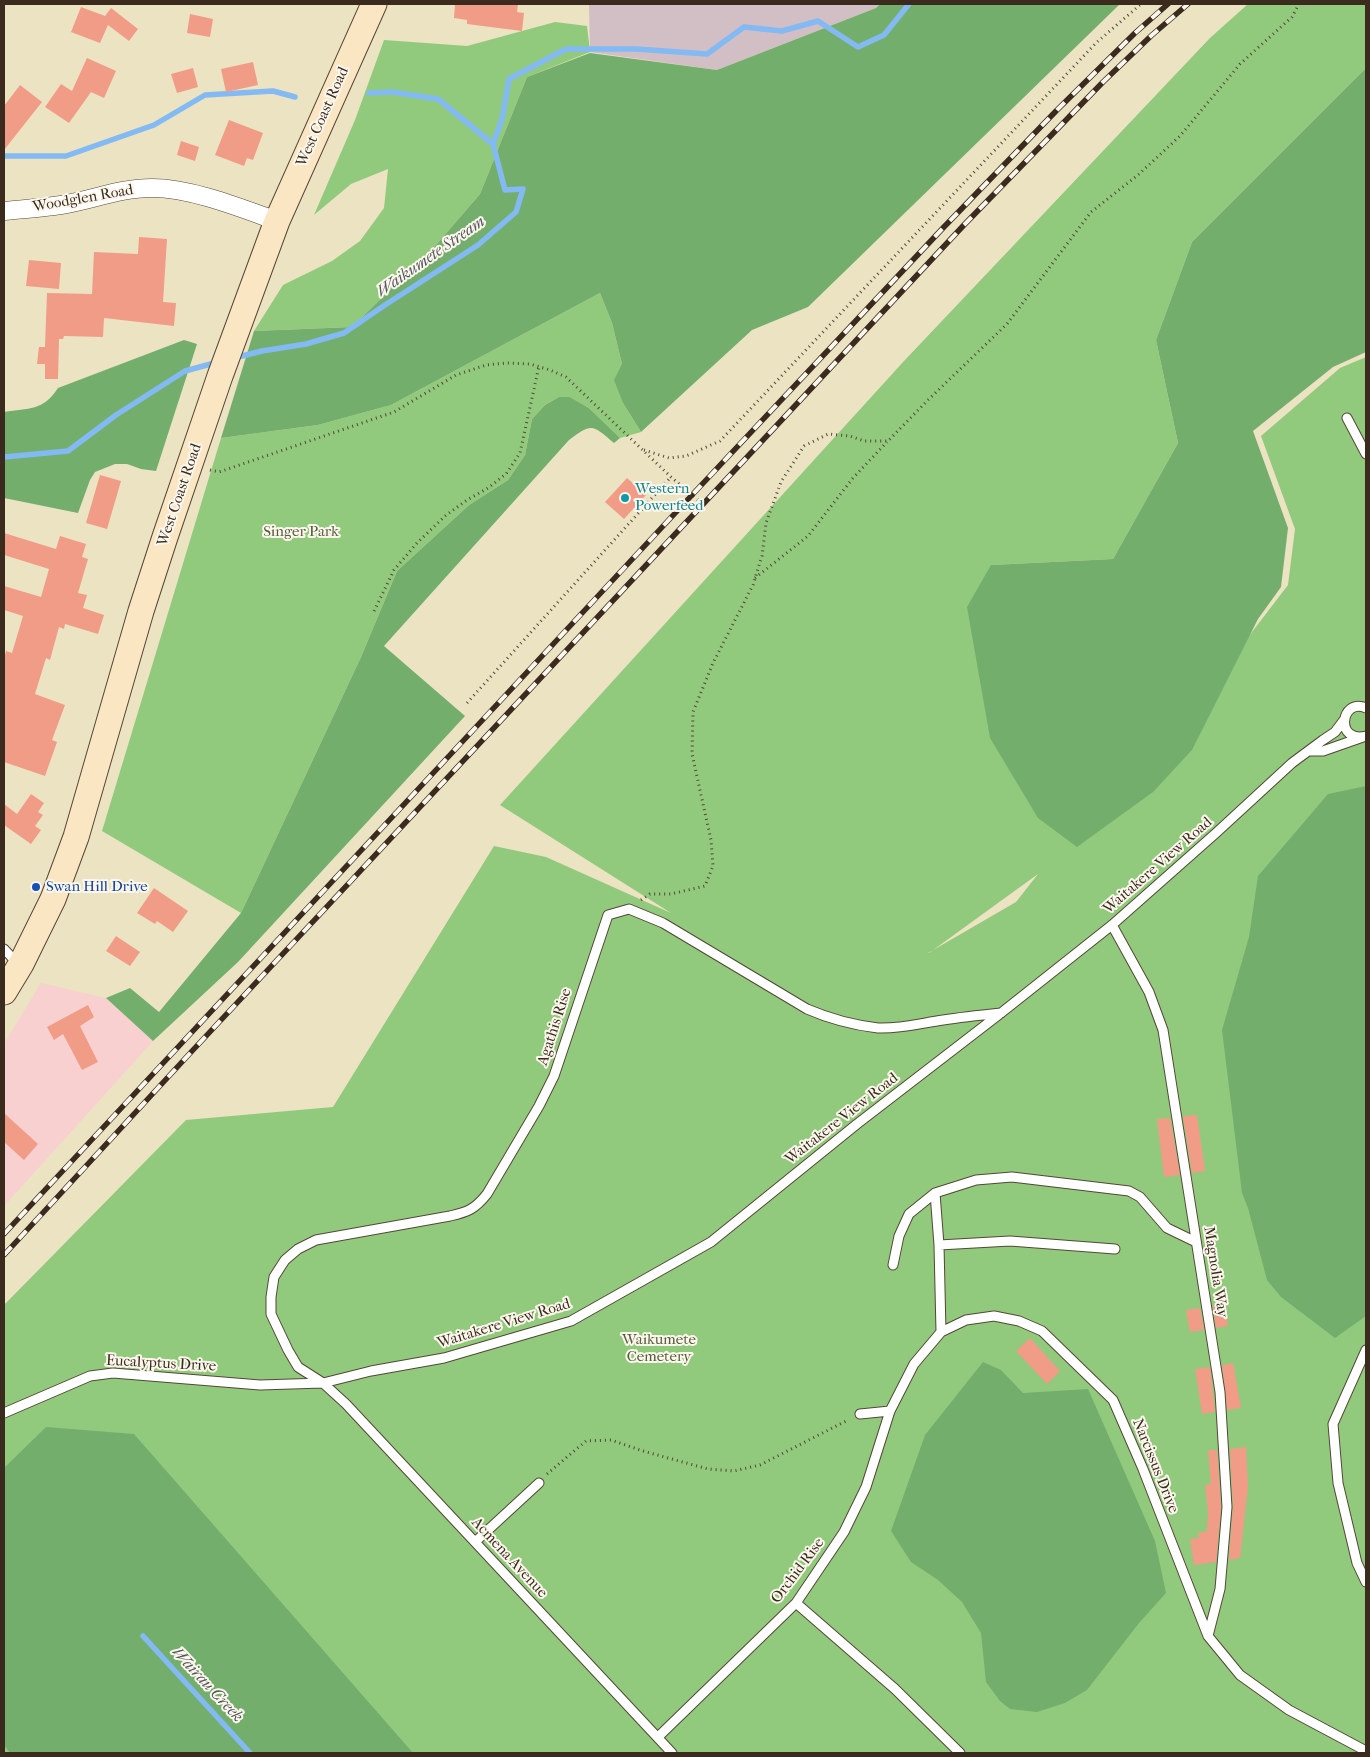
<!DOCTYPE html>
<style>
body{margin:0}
#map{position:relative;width:1370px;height:1757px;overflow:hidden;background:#ebe3c2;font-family:"IM FELL French Canon",serif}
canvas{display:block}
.frame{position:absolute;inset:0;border:5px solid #3b2a1e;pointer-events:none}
</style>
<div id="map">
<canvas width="1370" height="1757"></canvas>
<div class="frame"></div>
</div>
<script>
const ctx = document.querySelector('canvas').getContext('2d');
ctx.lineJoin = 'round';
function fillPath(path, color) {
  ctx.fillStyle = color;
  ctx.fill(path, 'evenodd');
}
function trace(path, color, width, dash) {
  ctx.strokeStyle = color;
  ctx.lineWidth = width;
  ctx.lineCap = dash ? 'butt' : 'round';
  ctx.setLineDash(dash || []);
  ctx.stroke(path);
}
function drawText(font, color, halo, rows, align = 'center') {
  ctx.font = font + ' "IM FELL French Canon",serif';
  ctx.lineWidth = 4;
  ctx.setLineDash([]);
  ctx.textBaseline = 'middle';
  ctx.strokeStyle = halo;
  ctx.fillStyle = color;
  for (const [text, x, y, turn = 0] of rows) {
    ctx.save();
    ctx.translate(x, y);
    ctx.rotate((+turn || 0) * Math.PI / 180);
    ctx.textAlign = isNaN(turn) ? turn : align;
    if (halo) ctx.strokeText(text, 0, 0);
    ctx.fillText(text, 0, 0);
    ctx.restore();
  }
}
fillPath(new Path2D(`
 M 41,983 L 106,998 L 153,1041 L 4,1206 L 4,1044 Z`), '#f7d0cf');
fillPath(new Path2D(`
 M 589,4 L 880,4 L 876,8 L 717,70 L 590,52 Z`), '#d2bec5');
fillPath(new Path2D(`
 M 1248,4 L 1366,4 L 1366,68 L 1192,242 L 1156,340 L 1178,443 L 1113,559 L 991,565 L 1193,709 L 1288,585 L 1295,529 L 1261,436 L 1340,368 L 1366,357 L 1366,1753 L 4,1753 L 4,1305 L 186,1120 L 333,1107 L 494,846 L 546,857 L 671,913 L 500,805 L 904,361 L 1210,38 ZM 1038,874 L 1016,902 L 928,953 L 929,953 Z
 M 555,22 L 587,26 L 590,52 L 527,77 L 480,194 L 436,245 L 352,327 L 254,331 L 283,285 L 332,261 L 360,241 L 384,208 L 388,169 L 351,184 L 314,215 L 355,120 L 384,40 L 467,46 Z
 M 600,293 L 612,323 L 622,364 L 623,403 L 641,432 L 620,438 L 589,408 L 570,397 L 559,397 L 545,405 L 532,419 L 525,455 L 508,480 L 469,505 L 397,571 L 361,657 L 241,913 L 102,831 L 221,438 L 318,425 L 391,405 Z`), '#91ca7d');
fillPath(new Path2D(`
 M 880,4 L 1120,4 L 808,307 L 752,330 L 641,432 L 623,403 L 614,380 L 622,364 L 612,323 L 600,293 L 391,405 L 318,425 L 221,438 L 254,331 L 352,327 L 436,245 L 480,194 L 527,77 L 590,53 L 717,70 L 876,8 Z
 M 1366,68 L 1366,352 L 1333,367 L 1253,431 L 1288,528 L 1281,587 L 1258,619 L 1192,750 L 1153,792 L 1077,847 L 1038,818 L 990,738 L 967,607 L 991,565 L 1113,559 L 1178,443 L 1156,340 L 1192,242 Z
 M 184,340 L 197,344 L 156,471 L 141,469 L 127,464 L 115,464 L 95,472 L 90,480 L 78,513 L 4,498 L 4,412 C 29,408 43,411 58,388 Z
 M 559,397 L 570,397 L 589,408 L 620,438 L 614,443 C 593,425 592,422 569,440 L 384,646 L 465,716 L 238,962 L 153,1041 L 106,998 L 130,988 L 159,1012 L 241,913 L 361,657 L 397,571 L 469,505 L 508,480 L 525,455 L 532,419 L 545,405 Z
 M 1366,786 L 1366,1316 L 1335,1338 L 1281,1297 L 1267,1280 L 1248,1208 L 1242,1193 L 1222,1030 L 1249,937 L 1258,876 L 1328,794 Z
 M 983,1362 L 1001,1370 L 1023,1393 L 1088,1389 L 1155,1541 L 1166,1593 L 1139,1623 L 1087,1690 L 1065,1703 L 1037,1712 L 1010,1709 L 1000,1701 L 986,1682 L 981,1633 L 962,1602 L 938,1580 L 911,1562 L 891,1531 L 925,1435 Z
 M 46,1427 L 134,1434 L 413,1753 L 10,1753 L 4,1745 L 4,1468 Z`), '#74ae6c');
trace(new Path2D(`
 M 369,93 L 392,92 L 438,99 L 493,144
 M 4,156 L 66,156 L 154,125 L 205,95 L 273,91 L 295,97
 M 234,358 L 262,351 L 306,344 L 344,333 L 385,305 L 478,245 L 516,212 L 523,189 L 505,190 L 493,144 L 502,119 L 509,79 L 566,49 L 636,49 L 707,54 L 744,27 L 782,31 L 818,21 L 858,47 L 884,35 L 909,4
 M 4,457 L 68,451 L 116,415 L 185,371 L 218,362
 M 143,1636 L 250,1753`), '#83baf3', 5.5);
fillPath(new Path2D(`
 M 455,4 L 518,4 L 517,12 L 524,13 L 522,31 L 467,24 L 467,20 L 454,18 Z
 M 81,7 L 105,16 L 111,8 L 138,29 L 129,41 L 108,25 L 100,43 L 71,32 Z
 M 190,14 L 213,19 L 210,37 L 187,33 Z
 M 87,58 L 116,71 L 104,98 L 91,92 L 69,123 L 45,107 L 61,84 L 72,91 Z
 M 253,62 L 258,85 L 226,92 L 221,69 Z
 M 193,68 L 198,87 L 177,93 L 171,74 Z
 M 20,85 L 42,102 L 4,150 L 4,106 Z
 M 229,120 L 263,133 L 253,160 L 247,158 L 244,166 L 215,155 Z
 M 181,141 L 199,147 L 195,161 L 177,155 Z
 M 139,237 L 167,239 L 163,302 L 176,303 L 174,326 L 104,318 L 103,337 L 64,336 L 63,339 L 59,339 L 58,379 L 45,379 L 45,364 L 37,364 L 39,347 L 45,347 L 47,293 L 92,294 L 94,252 L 138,254 Z
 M 29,260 L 61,263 L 59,289 L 26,286 Z
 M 100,475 L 121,481 L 107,529 L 86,523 Z
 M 627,478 L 646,495 L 624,519 L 605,502 Z
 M 4,533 L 56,549 L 60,536 L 86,544 L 82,557 L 88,559 L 78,593 L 87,595 L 83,608 L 104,615 L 98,634 L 65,624 L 64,629 L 59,627 L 50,660 L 46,658 L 35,694 L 65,705 L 52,740 L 57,742 L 45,776 L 4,762 L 4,659 L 6,651 L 12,653 L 23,616 L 4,610 L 4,586 L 41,597 L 49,569 L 4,555 Z
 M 31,794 L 44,803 L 38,812 L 43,815 L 35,826 L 41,830 L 31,844 L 4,825 L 4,804 L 17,814 Z
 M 154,888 L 188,911 L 173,932 L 157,921 L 155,924 L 137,913 Z
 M 116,936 L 140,952 L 130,966 L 106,951 Z
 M 88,1005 L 94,1017 L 80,1026 L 98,1062 L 82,1070 L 63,1034 L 54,1040 L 47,1027 Z
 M 4,1113 L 38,1144 L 24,1160 L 4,1142 Z
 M 1197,1115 L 1205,1171 L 1192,1173 L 1183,1116 Z
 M 1170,1118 L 1180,1175 L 1164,1177 L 1157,1119 Z
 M 1225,1304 L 1228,1326 L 1216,1328 L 1213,1306 Z
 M 1200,1308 L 1204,1330 L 1190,1332 L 1186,1310 Z
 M 1030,1338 L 1060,1371 L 1047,1384 L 1016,1351 Z
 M 1233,1363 L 1241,1408 L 1227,1410 L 1222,1365 Z
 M 1210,1367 L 1215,1412 L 1202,1414 L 1195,1369 Z
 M 1246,1447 L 1248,1487 L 1240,1558 L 1229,1560 L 1233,1507 L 1230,1449 Z
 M 1208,1450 L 1217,1450 L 1221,1507 L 1216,1562 L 1194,1565 L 1190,1539 L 1199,1538 L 1198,1533 L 1207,1531 L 1208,1511 L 1205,1485 L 1211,1484 Z`), '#f19c87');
const service = new Path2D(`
 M 1347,418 L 1366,454
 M 1366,708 C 1340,697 1335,744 1366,736
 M 1310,751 L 1323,751 L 1363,737
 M 1112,925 L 1149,992 L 1163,1030 L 1220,1392 L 1227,1507 L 1220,1589 L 1208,1636
 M 4,949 L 18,964
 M 935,1193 L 939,1245 L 941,1332
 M 939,1245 L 1010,1241 L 1115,1249
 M 893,1265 L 899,1236 L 909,1214 L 935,1193 L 976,1180 L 1012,1177 L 1129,1191 L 1140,1197 L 1167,1228 L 1196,1242
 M 1366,1350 L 1333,1424 L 1338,1483 L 1357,1563 L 1366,1582
 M 4,1413 L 90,1376 L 113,1373 L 260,1385 L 323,1383 L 371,1371 L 444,1358 L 571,1321 L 711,1242 L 857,1124 L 1001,1013 L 1112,925 L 1216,833 L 1292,763 L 1323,740 L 1335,732 L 1344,720
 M 860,1414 L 890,1411
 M 475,1542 L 539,1483
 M 796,1603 L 895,1689 L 960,1753
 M 658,1737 L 796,1603 L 844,1532 L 866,1487 L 890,1411 L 914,1364 L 941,1332 L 966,1320 L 994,1316 L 1019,1321 L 1042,1331 L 1113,1400 L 1143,1469 L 1208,1636 L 1240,1675 L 1289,1710 L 1366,1751
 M 672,1753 L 346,1404 L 323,1383 L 298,1367 L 288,1350 L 271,1314 L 271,1297 L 274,1277 L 285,1260 L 298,1249 L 316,1240 L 450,1216 C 468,1212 475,1209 487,1194 L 539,1106 L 554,1076 L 608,915 L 629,909 L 663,923 L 807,1009 C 830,1019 853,1025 878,1028 C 900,1029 922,1023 943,1020 C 963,1017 982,1015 1001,1013`);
const minor = new Path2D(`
 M 4,211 C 23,209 42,208 61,205 C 92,200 120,188 152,188 C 191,188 241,208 277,221`);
const secondary = new Path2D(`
 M 4,992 L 21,964 L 53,899 L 76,837 L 141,611 L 165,537 L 220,376 L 277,221 L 374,4`);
trace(service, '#554637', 11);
trace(minor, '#554637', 19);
trace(secondary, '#554637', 27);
trace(new Path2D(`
 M 644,450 L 669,458 L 686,456 L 720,441 L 1096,43 L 1141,4
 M 210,470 L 219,472 L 394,412 L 456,375 L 486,365 L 507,363 L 530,364 L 550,370 L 566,377 L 671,477 L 704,505
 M 755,578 L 808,536 L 853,478 L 887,442
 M 374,611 L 394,570 L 417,543 L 445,516 L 467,500 L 488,488 L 506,474 L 520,453 L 539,366
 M 467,703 L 671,477
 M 641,900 L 650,894 L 671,894 L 705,886 L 713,866 L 711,840 L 692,754 L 693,712 L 713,663 L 753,585 L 762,556 L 766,523 L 781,482 L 804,446 L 828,434 L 850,436 L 864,441 L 888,441 L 928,400 L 1007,324 L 1091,212 L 1138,175 L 1180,136 L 1240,64 L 1292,17 L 1299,4
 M 547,1474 L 586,1441 L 611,1440 L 643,1451 L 708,1469 L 734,1471 L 760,1465 L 848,1420`), '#554637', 3, [1, 4]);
trace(service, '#fff', 9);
trace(minor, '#fff', 18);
trace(secondary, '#fbe6c3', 25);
const rail = new Path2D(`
 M 4,1234 L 692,495 L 943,228 L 1057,110 L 1135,33 L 1168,4
 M 4,1255 L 193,1050 L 963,226 L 1103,82 L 1152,35 L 1188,4`);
trace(rail, '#3b2a1e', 5.5);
trace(rail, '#fbf7ec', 4, [11]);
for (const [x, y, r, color] of [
 [625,498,5,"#0f9aa8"],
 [36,887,5,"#1a4fb4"]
]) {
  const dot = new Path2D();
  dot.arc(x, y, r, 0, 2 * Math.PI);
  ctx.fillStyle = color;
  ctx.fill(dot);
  trace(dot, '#fbf7ec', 2);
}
drawText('15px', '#3b2a1e', '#fbf7ec', [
 ["West Coast Road",323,117,-66],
 ["Woodglen Road",83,199,-10],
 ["West Coast Road",180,495,-71],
 ["Waitakere View Road",1158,866,-41],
 ["Agathis Rise",555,1027,-72],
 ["Waitakere View Road",842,1119,-38],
 ["Magnolia Way",1215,1272,81],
 ["Waitakere View Road",504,1324,-17],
 ["Eucalyptus Drive",161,1364,3],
 ["Narcissus Drive",1155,1466,68],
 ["Acmena Avenue",509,1558,47],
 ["Orchid Rise",798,1571,-53]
]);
drawText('15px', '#0d838f', '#fbf7ec', [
 ["Western",635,489],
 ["Powerfeed",635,506]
], 'left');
drawText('15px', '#555a3a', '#fbf7ec', [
 ["Singer Park",301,532],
 ["Waikumete",659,1340],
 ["Cemetery",659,1357]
]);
drawText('15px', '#164399', '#fbf7ec', [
 ["Swan Hill Drive",46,887]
], 'left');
drawText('italic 16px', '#51555e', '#fbf7ec', [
 ["Waikumete Stream",431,257,-35],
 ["Wairau Creek",207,1685,47]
]);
</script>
